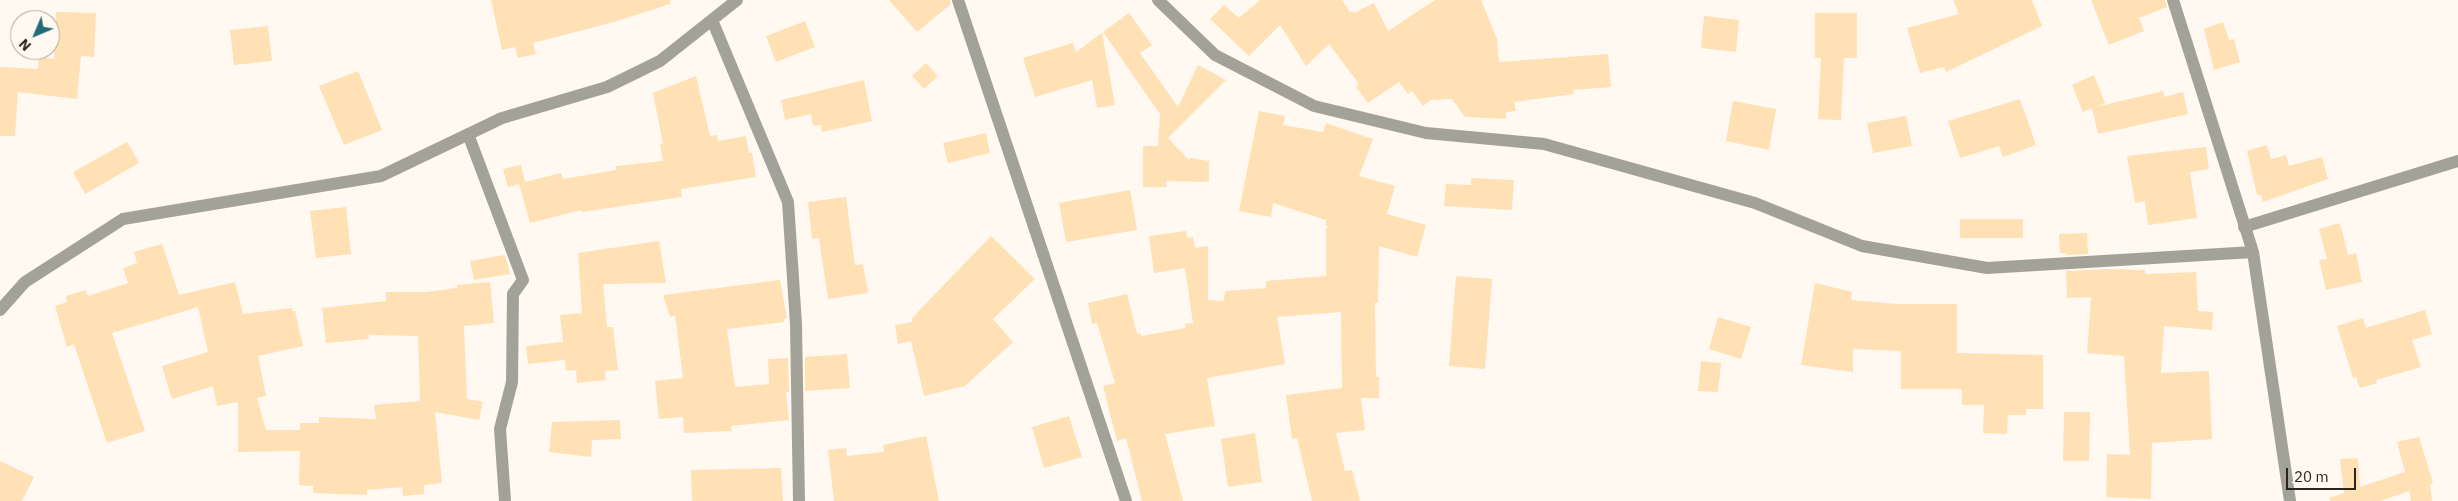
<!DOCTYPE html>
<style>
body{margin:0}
#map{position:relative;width:2458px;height:501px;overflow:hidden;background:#fff9f1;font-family:"IBM Plex Sans",sans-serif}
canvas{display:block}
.north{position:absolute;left:10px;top:10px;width:50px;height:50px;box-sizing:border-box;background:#fff9f1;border:1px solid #aaa49d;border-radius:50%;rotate:225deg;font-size:14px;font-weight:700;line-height:20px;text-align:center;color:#2b251e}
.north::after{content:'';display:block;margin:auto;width:18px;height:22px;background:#226b77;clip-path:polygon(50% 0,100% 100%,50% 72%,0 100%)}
.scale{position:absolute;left:2286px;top:468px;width:70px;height:22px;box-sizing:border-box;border:2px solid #2b251e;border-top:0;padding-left:6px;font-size:15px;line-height:18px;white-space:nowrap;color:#2b251e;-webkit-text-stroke:4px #fff9f1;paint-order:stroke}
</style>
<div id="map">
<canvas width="2458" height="501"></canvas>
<div class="north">N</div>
<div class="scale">20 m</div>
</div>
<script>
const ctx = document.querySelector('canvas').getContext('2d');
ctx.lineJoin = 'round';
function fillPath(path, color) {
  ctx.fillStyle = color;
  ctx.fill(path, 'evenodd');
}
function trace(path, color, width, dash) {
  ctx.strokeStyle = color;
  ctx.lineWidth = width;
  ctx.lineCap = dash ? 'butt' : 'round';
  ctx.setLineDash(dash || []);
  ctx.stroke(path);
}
fillPath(new Path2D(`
 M 491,0 L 670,0 L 670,4 L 614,22 L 533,43 L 536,54 L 518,58 L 515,47 L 502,50 Z
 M 889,0 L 950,0 L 951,4 L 917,32 Z
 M 1260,0 L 1342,0 L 1350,12 L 1353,11 L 1354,13 L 1374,3 L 1388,31 L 1435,0 L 1481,0 L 1497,39 L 1499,62 L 1608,54 L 1611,87 L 1573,90 L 1574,94 L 1514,102 L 1516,111 L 1506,112 L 1506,119 L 1465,117 L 1452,99 L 1431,100 L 1423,106 L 1412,91 L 1408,94 L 1399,82 L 1368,103 L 1356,87 L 1359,84 L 1329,44 L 1306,66 L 1280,25 L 1249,56 L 1210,19 L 1224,5 L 1239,18 Z
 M 1953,0 L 2032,0 L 2042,26 L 1946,72 L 1944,67 L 1920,73 L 1907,28 L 1959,14 Z
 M 2091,0 L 2165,0 L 2167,7 L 2139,18 L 2144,31 L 2109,45 Z
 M 56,12 L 96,13 L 94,57 L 81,56 L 77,99 L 18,92 L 15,136 L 0,136 L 0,67 L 38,69 L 39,57 L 54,59 Z
 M 1129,13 L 1152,45 L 1140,53 L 1178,107 L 1198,65 L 1226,80 L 1168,138 L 1189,160 L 1191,158 L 1209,161 L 1209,182 L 1166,181 L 1166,187 L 1143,187 L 1143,146 L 1158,146 L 1160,114 L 1103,32 Z
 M 1815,13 L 1857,13 L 1857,58 L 1844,58 L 1841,120 L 1818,119 L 1821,58 L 1815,58 Z
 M 1704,16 L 1739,20 L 1736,52 L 1701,48 Z
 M 805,21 L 815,47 L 776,62 L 766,36 Z
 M 2223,22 L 2229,40 L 2234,39 L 2240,62 L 2214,70 L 2204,29 Z
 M 268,26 L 272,61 L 234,65 L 230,30 Z
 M 1102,33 L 1115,105 L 1097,108 L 1092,80 L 1035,97 L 1023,58 L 1073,43 L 1076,52 Z
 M 926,63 L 938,76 L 924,89 L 912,76 Z
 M 358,71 L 382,130 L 344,145 L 319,86 Z
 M 2094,75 L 2105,103 L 2096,107 L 2163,91 L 2164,97 L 2183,92 L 2188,114 L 2098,134 L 2092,108 L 2083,112 L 2072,85 Z
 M 696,76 L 710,136 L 717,135 L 718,141 L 746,136 L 749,153 L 752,153 L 756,177 L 681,189 L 682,197 L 582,212 L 581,210 L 530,223 L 519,184 L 508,187 L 503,169 L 521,165 L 525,182 L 561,173 L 563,179 L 616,170 L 616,166 L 663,161 L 660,144 L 663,144 L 653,93 Z
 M 864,80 L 872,121 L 822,132 L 821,125 L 813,126 L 811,114 L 785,120 L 781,100 Z
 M 2020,99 L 2036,145 L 2003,157 L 1999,146 L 1960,158 L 1948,121 Z
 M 1733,101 L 1776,109 L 1769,150 L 1726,141 Z
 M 1259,111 L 1285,116 L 1283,125 L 1323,132 L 1326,123 L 1373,139 L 1359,176 L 1395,186 L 1387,214 L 1426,225 L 1417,257 L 1379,246 L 1378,303 L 1375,303 L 1376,377 L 1379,377 L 1379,398 L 1361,398 L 1365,430 L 1336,433 L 1345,471 L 1352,470 L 1360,501 L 1312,501 L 1297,438 L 1292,439 L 1286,395 L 1342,388 L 1341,312 L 1277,317 L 1285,364 L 1207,378 L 1215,426 L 1165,434 L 1183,501 L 1142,501 L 1126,438 L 1117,441 L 1103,386 L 1115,383 L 1097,323 L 1092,324 L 1088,303 L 1127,294 L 1137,334 L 1140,333 L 1141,336 L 1186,328 L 1185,324 L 1193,323 L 1185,268 L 1154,273 L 1149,236 L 1186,231 L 1187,238 L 1193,237 L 1195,248 L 1208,246 L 1208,300 L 1224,301 L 1225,291 L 1266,288 L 1266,281 L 1326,276 L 1326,228 L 1330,227 L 1326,226 L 1326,220 L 1273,203 L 1271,217 L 1239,211 Z
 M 1906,116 L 1912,146 L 1873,153 L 1867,123 Z
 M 986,133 L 990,153 L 948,163 L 943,143 Z
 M 127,142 L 139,163 L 85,194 L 73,172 Z
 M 2267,145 L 2271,159 L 2286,155 L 2289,166 L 2322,157 L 2328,179 L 2263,202 L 2261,195 L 2257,195 L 2247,151 Z
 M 2206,147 L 2209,169 L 2190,172 L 2197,218 L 2148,225 L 2145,201 L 2135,203 L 2127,156 Z
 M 1471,178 L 1514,180 L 1512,210 L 1444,206 L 1446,184 L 1471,185 Z
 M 1130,190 L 1137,230 L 1066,242 L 1059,203 Z
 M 846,197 L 855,265 L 863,264 L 868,293 L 828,299 L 819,238 L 812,239 L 808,202 Z
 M 346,207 L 351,254 L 316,258 L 310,211 Z
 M 1960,219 L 2023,219 L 2023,238 L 1960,238 Z
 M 2340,223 L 2348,255 L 2356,253 L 2362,282 L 2326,290 L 2319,260 L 2327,259 L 2319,229 Z
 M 2087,233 L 2088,254 L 2066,255 L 2066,253 L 2060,253 L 2059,234 Z
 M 991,236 L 1035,279 L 993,319 L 1013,342 L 965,386 L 924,396 L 911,341 L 898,344 L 895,325 L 912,322 L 912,318 Z
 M 659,241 L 666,283 L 603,284 L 607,327 L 613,327 L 618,370 L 605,371 L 606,380 L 577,383 L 576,370 L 566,371 L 565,360 L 528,364 L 526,346 L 563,342 L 560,315 L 582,313 L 578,253 Z
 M 162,244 L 179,295 L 235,282 L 243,314 L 292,308 L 292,311 L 295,311 L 303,346 L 258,356 L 266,396 L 257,398 L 266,430 L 300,430 L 300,423 L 319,423 L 319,417 L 376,419 L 374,405 L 420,401 L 418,336 L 368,335 L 369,339 L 326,343 L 322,308 L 386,301 L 386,292 L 426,292 L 457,288 L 457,285 L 490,282 L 494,323 L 464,326 L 467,399 L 483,402 L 479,420 L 435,412 L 442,483 L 424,485 L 424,494 L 403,496 L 402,487 L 367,490 L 367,495 L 313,493 L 313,486 L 299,485 L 300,451 L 238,452 L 238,402 L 217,406 L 213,386 L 172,399 L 162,366 L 208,352 L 198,307 L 112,333 L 145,431 L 107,443 L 74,344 L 67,347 L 55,306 L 67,302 L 66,296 L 86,290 L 88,296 L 128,283 L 123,268 L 137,263 L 134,252 Z
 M 505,255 L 510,274 L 474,280 L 470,261 Z
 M 2110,269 L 2145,270 L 2145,274 L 2196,272 L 2198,311 L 2213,312 L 2212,330 L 2164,326 L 2161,373 L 2209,371 L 2212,439 L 2152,443 L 2151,499 L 2106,497 L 2107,454 L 2130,455 L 2124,356 L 2087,353 L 2091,297 L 2067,298 L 2066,271 Z
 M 1456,276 L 1492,279 L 1485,369 L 1449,366 Z
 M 780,280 L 787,318 L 784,319 L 784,322 L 727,329 L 735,387 L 769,384 L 768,359 L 788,358 L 789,392 L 786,392 L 789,420 L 731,426 L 732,431 L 684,433 L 683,417 L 659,419 L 655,381 L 683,378 L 675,315 L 670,317 L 663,295 Z
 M 1815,283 L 1852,292 L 1851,300 L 1896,304 L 1957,304 L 1957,353 L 2043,355 L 2043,409 L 2026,409 L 2026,415 L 2008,415 L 2007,434 L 1983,433 L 1984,405 L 1962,405 L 1962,389 L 1901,389 L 1901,351 L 1853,349 L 1853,372 L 1801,365 Z
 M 2425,310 L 2432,334 L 2412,340 L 2421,367 L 2376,380 L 2377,383 L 2360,388 L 2356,377 L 2353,378 L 2337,326 L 2363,318 L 2366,328 Z
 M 1718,317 L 1751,327 L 1741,359 L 1709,349 Z
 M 847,354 L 850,388 L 805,391 L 805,357 Z
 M 1701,361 L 1721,363 L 1718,392 L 1698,391 Z
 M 2064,412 L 2090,412 L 2089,461 L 2063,461 Z
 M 1069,416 L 1082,457 L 1044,468 L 1032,427 Z
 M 620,420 L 621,439 L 592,440 L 591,457 L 549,452 L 552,422 Z
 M 1255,433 L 1262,482 L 1228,487 L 1221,439 Z
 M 926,436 L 939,501 L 834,501 L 828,450 L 846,448 L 847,456 L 884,452 L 883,445 Z
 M 2419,437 L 2433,483 L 2430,484 L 2432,501 L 2411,501 L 2409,491 L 2380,501 L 2330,501 L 2329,498 L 2344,493 L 2340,459 L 2358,458 L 2360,487 L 2405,472 L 2397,442 Z
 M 0,461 L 34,477 L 22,501 L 0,501 Z
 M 781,468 L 783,501 L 692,501 L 691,470 Z`), '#ffe1b5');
trace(new Path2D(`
 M 958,0 L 1126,501
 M 1158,0 L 1215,55 L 1314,106 L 1426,133 L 1544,144 L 1755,203 L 1862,246 L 1987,268 L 2253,252
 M 2173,0 L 2253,252 L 2290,501
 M 712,20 L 788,202 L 796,324 L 799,501
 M 468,134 L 523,280 L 513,294 L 512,382 L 500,429 L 505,501
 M 2244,227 L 2458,161
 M 0,310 L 25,282 L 123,219 L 381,176 L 502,118 L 607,87 L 660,61 L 737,0`), '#a3a298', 12);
</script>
